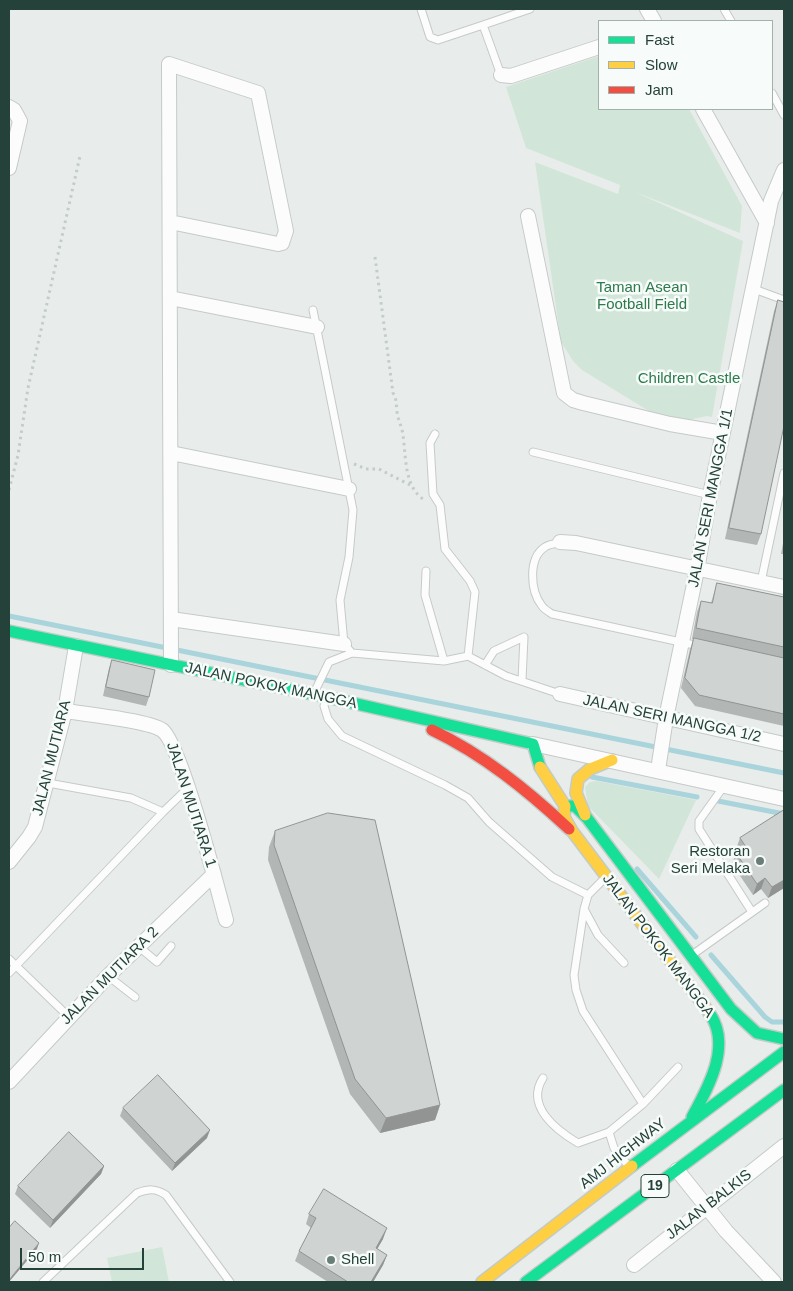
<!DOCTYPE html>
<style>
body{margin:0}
#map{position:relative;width:793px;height:1291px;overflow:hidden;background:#e8edeb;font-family:Arial,sans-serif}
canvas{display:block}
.frame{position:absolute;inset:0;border:10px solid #24423a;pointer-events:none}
.legend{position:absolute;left:598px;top:20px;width:175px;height:90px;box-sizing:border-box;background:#f7fbf9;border:1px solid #a3b1ad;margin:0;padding:6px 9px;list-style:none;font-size:15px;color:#24423a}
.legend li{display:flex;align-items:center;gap:10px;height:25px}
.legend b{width:25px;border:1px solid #a3b1ad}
.scale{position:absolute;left:20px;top:1248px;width:124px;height:22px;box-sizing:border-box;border:2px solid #24423a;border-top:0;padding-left:6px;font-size:15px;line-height:18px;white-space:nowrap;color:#24423a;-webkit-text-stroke:4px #f7fbf9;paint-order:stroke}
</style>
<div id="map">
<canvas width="793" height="1291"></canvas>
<div class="frame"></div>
<ul class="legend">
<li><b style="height:6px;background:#16e098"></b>Fast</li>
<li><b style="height:6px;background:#ffcf43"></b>Slow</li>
<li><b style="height:6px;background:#f24e42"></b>Jam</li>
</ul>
<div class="scale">50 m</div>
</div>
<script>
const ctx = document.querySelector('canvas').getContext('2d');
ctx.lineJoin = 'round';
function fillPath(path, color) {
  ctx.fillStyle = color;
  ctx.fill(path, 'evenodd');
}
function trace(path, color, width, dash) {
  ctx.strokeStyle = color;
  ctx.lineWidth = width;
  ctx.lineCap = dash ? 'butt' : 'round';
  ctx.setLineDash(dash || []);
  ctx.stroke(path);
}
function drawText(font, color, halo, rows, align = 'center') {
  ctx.font = font + ' Arial,sans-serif';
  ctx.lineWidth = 5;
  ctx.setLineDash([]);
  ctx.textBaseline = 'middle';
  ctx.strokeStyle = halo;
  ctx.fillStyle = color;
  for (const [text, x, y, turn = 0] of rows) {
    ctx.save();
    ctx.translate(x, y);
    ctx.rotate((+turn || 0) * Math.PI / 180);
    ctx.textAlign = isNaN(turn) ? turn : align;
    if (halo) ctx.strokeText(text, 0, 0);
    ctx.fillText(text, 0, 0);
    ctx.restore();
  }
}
fillPath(new Path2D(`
 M 599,56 L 599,109 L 689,109 L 742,206 L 740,233 L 635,192 L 743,241 L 712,417 L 707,416 L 670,424 L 582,370 L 573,361 L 561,342 L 535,162 L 618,194 L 620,185 L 526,148 L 506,87 Z
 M 597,781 L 696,800 L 659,879 L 588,806 L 585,787 L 590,782 Z
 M 162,1247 L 169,1282 L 112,1282 L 107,1258 Z`), '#d1e6d8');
trace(new Path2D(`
 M 9,616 L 784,773
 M 592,777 L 697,797
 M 718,801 L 784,814
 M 637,869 L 696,937
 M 711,955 L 765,1017 L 772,1022 L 784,1022`), '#a9d4db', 5);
const lane = new Path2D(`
 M 421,9 L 430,37 L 438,40 L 483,25 L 501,75
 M 724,9 L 731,21
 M 483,25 L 530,9
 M 772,93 L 784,115
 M 754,289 L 784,300
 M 313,310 L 353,510 L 349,557 L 340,600 L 344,644 L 352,653
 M 435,434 L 430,443 L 433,494 L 440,505 L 445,549 L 470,581 L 475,592 L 468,656
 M 533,452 L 710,495
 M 560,542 C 556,544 549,544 545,547 C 528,558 530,591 542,606 C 544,609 549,612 552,614 L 699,646
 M 426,571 L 425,595 L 444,661
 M 761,582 L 784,473
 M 485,665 L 494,651 L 524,637 L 522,680
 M 314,693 L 329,662 L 352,653 L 444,661 L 468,656 L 506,676 L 560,694
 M 326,697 L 324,706 L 328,719 L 342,736 L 445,785 L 468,798 L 489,822 L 552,877 L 588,895
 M 724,786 L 699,821 L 699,829 L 752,912
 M 163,812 L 188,788
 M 606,877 L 588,895 L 584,909 L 574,975 L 576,990 L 583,1011 L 643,1104
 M 584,909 L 598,935 L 624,963
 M 138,946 L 157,962 L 171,946
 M 692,955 L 765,903
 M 9,959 L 69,1017
 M 9,973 L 163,812 L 131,798 L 48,783
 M 108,976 L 135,997
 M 543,1078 C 525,1106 556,1130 578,1143 L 609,1132 L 643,1104 L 678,1067
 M 609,1132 L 614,1148 L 627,1164
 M 43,1282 L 137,1193 C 149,1189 155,1188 166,1195 L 230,1282`);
const street = new Path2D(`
 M 647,9 L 654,21
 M 501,75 L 511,76 L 599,47
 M 9,107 L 14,110 L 20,121 L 9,168
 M 703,109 L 767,223
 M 528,216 L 564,393 L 573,400 L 583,403 L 670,424 L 723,433
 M 170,222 L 278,244 L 282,243 L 286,231 L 258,93 L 169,64 L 171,665
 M 170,298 L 317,327
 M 171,453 L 349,489
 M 560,542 L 576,543 L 784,587
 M 171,619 L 344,644
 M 560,694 L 784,744
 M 65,711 C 85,714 150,721 162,730 C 180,742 218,890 226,920
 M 533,744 L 784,799
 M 658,770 L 666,718 L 697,570 L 710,495 L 771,201 L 784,170
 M 9,862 L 29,837 L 35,827 L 65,711 L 76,646
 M 9,1082 L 108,976 L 214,874
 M 677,1170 L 726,1231 L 774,1282
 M 634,1265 L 784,1146`);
const fast = new Path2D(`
 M 9,631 L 326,697 L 533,744 L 540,767
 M 565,806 L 575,806 L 587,818 L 731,1009 L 757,1033 L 784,1039
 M 692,1117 C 709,1086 733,1044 708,1011
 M 632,1166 L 784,1052
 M 526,1282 L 784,1090`);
const slow = new Path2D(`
 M 540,767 L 565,806 L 564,817 L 572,831 L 708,1011
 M 585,815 L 576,793 L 578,779 L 590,769 L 612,760
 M 482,1282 L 632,1166`);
const jam = new Path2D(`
 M 432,730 C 484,755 527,790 569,829`);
trace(lane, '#c5cac8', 9);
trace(street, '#c5cac8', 16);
trace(fast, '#c3cbc8', 14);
trace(slow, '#c3cbc8', 14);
trace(jam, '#c3cbc8', 14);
trace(new Path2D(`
 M 375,257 L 393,393 C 397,399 396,405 397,412 C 398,420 402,427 403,435 C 406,455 404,486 423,499
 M 354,464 L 366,469 L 379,469 L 410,485
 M 9,490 L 18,455 L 28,388 L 80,156`), '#c3ccca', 3, [2.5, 4]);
trace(lane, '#fcfcfc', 7);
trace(street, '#fcfcfc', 14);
trace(fast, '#16e098', 11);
trace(slow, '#ffcf43', 11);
trace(jam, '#f24e42', 11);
fillPath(new Path2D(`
 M 778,300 L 761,534 L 757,545 L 725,539 L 774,311 Z
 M 784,538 L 784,554 L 781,554 Z
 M 717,583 L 784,597 L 784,726 L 695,706 L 681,688 L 690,649 L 694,639 L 692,639 L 697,612 L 701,601 L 711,603 Z
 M 112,660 L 149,697 L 146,706 L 103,696 L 109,668 Z
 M 784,810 L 784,888 L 768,898 L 761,889 L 753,895 L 732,864 L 736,853 L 738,852 L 736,849 L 740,838 Z
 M 275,831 L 440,1105 L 435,1120 L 380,1133 L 350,1094 L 268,860 L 269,847 Z
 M 123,1108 L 207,1138 L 172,1171 L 120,1116 Z
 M 104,1166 L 101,1174 L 50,1228 L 15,1194 L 18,1186 Z
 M 309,1214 L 383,1239 L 377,1249 L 387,1255 L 383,1265 L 373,1282 L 328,1282 L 295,1261 L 299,1251 L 311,1228 L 306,1224 Z`), '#b2b6b5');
fillPath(new Path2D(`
 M 765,878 L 761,889 L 753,895 L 757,884 Z
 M 784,880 L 784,888 L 768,898 L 772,887 Z
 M 440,1105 L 435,1120 L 380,1133 L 386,1118 Z
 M 210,1130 L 207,1138 L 172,1171 L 175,1163 Z
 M 104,1166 L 101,1174 L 50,1228 L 53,1220 Z
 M 387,1228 L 383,1239 L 372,1258 L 376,1248 Z
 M 39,1243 L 37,1249 L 9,1282 L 9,1280 Z
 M 387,1255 L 383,1265 L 373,1282 L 371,1282 Z`), '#919493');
const building = new Path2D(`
 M 778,300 L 784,302 L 784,426 L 761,534 L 729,528 Z
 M 717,583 L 784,597 L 784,647 L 696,628 L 701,601 L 712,603 Z
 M 694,638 L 784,658 L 784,714 L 699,695 L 685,678 Z
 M 112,660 L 155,670 L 149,697 L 106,687 Z
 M 784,810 L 784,880 L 772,887 L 765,878 L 757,884 L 736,853 L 746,847 L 740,838 Z
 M 328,813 L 375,820 L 440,1105 L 386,1118 L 355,1079 L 274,845 L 275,831 Z
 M 158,1075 L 210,1130 L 175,1163 L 123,1108 Z
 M 69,1132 L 104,1166 L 53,1220 L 18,1186 Z
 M 324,1189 L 387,1228 L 376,1248 L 387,1255 L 371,1282 L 348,1282 L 299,1251 L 316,1218 L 309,1214 Z
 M 15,1221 L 39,1243 L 9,1280 L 9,1228 Z`);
fillPath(building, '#cfd4d2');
trace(building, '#919493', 1);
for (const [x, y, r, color] of [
 [760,861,5,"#697e78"],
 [331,1260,5,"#697e78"]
]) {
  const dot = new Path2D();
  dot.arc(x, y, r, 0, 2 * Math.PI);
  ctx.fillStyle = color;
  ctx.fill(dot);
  trace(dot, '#f7fbf9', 2);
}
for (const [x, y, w] of [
 [655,1186,28]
]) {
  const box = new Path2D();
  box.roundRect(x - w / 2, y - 11.5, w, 23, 4);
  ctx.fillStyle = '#f7fbf9';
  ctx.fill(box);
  trace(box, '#24423a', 1);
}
drawText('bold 14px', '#24423a', null, [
 ["19",655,1186]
]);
drawText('15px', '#2d7a4b', '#f7fbf9', [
 ["Taman Asean",642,288],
 ["Football Field",642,305],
 ["Children Castle",689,379]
]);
drawText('15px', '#24423a', '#f7fbf9', [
 ["JALAN SERI MANGGA 1/1",711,498,-79],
 ["JALAN POKOK MANGGA",271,686,12],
 ["JALAN SERI MANGGA 1/2",672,719,12],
 ["JALAN MUTIARA",52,758,-76],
 ["JALAN MUTIARA 1",191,805,72],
 ["JALAN POKOK MANGGA",658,946,53],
 ["JALAN MUTIARA 2",110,976,-45],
 ["AMJ HIGHWAY",623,1154,-38],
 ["JALAN BALKIS",709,1205,-38]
]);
drawText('15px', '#24423a', '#f7fbf9', [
 ["Restoran",750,852],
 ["Seri Melaka",750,869],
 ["Shell",341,1260,"left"]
], 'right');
</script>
